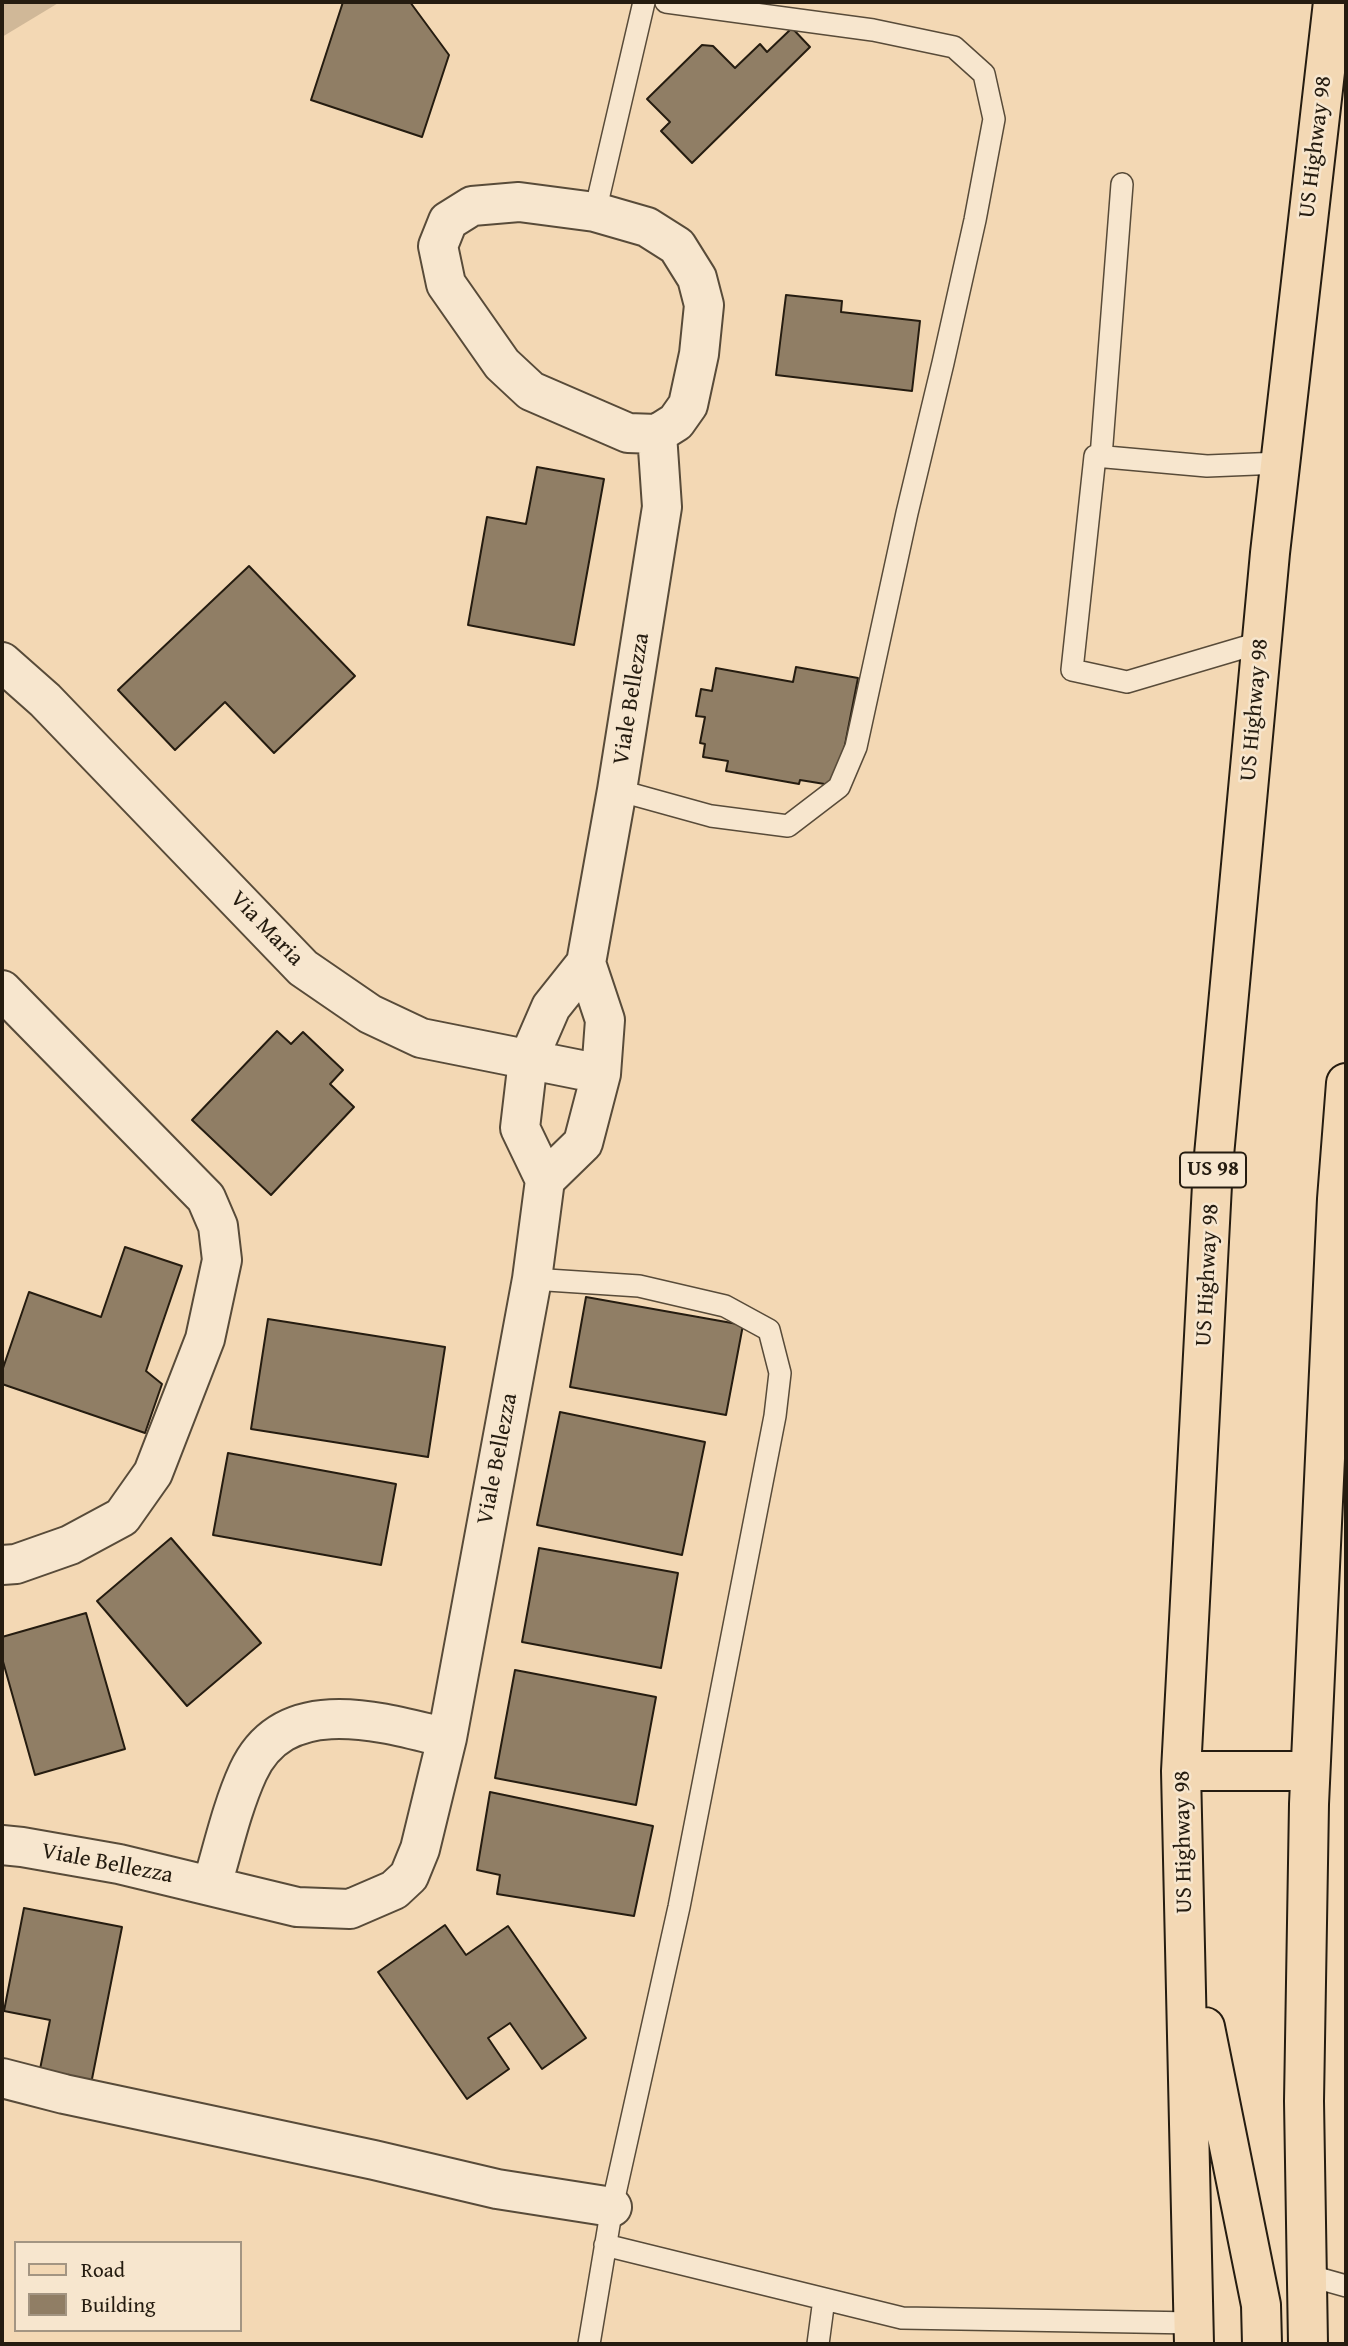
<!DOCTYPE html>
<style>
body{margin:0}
#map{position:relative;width:1348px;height:2346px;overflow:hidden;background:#f3d8b4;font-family:"Gentium Book Plus",serif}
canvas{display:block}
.frame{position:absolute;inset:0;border:4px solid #251c10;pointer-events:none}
.legend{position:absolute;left:14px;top:2241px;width:228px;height:91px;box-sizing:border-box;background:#f7e6ce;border:2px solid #a39582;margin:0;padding:9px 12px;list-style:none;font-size:21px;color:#251c10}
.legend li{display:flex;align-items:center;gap:14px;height:35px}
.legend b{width:35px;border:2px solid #a39582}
</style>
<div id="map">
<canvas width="1348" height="2346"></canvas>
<div class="frame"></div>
<ul class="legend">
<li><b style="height:9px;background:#f3d8b4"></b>Road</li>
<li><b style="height:19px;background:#907e65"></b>Building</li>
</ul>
</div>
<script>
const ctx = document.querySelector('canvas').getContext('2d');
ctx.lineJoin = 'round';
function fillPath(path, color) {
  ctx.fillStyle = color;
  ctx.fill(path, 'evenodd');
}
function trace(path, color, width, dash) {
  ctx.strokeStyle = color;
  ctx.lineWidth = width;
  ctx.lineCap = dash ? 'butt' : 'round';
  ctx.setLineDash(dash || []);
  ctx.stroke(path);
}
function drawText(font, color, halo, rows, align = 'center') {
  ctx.font = font + ' "Gentium Book Plus",serif';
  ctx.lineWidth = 5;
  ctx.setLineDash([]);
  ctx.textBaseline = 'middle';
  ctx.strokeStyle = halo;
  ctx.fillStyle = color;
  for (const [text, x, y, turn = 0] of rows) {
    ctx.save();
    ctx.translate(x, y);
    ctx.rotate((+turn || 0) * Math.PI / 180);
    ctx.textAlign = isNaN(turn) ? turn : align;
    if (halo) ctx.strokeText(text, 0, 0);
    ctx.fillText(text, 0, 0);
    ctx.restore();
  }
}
fillPath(new Path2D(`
 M 2,2 L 60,2 L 2,37 Z`), '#d0b898');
const building = new Path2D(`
 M 343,2 L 410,2 L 449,55 L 422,137 L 311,100 Z
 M 792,28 L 810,47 L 692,163 L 661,131 L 670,122 L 647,99 L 702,45 L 713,46 L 735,68 L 760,44 L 767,52 Z
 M 786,295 L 842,301 L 841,312 L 920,321 L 912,391 L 776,375 Z
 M 537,467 L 604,479 L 574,645 L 468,625 L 487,517 L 526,524 Z
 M 249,566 L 355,676 L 274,753 L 225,702 L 175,750 L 118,690 Z
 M 796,667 L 858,678 L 837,786 L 800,780 L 799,784 L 726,771 L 728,761 L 703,757 L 705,744 L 700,743 L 705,717 L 696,716 L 701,689 L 712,691 L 716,668 L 793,682 Z
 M 277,1031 L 291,1044 L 303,1032 L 343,1070 L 330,1084 L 354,1107 L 271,1195 L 192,1120 Z
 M 125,1247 L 182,1266 L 146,1371 L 162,1384 L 145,1433 L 2,1384 L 2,1371 L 29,1292 L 101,1317 Z
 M 586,1297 L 743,1325 L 726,1415 L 570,1387 Z
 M 268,1319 L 445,1347 L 428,1457 L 251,1429 Z
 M 560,1412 L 705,1442 L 682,1555 L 537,1525 Z
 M 228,1453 L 396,1484 L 381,1565 L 213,1535 Z
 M 171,1538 L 261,1643 L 187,1706 L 97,1601 Z
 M 539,1548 L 678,1573 L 661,1668 L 522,1642 Z
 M 86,1613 L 125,1749 L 35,1775 L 2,1658 L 2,1637 Z
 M 515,1670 L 656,1697 L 636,1805 L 495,1778 Z
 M 490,1792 L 653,1826 L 634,1916 L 497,1894 L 500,1875 L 477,1870 Z
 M 24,1908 L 122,1927 L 91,2084 L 39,2074 L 50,2020 L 4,2011 Z
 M 445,1925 L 466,1955 L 508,1926 L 586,2038 L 542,2069 L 510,2023 L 488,2038 L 509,2069 L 467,2099 L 378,1972 Z`);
fillPath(building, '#907e65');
trace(building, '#251c10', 2);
const lane = new Path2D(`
 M 595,212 L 644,2
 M 1101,457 L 1122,184
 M 1262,642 L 1127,682 L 1072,670 L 1095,456 L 1207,466 L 1280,463
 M 617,790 L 711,816 L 788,826 L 839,787 L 856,747 L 907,513 L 943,363 L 975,220 L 994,119 L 984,74 L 954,47 L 873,30 L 666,2
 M 532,1279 L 639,1286 L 725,1306 L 769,1330 L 780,1373 L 775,1416 L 679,1907 L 612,2207 L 589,2344
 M 605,2245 L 902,2318 L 1194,2323
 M 1307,2275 L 1346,2286
 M 818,2344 L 824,2299`);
const street = new Path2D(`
 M 2,662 L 45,700 L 303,968 L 370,1014 L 421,1038 L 601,1074
 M 2,990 L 206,1198 L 218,1226 L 222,1260 L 205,1339 L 153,1473 L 122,1517 L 70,1545 L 16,1564 L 2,1565
 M 545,1180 L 583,1143 L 601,1074 L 605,1020 L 586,963
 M 2,1845 L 22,1847 L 119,1864 L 297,1907 L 350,1909 L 394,1890 L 409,1876 L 420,1849 L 447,1738 L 532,1279 L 545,1180 L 520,1128 L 528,1060 L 551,1007 L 586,963 L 617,790 L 662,507 L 657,434 L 628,433 L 531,391 L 502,364 L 446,284 L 438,246 L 448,221 L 472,206 L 519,202 L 595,212 L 647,227 L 677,246 L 697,278 L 704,305 L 699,354 L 688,405 L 676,422 L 657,434
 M 212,1885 C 223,1848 232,1807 248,1772 C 285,1692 382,1722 447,1738
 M 2,2078 L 64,2094 L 374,2160 L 497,2189 L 612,2207`);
const primary = new Path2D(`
 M 1181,1771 L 1310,1771
 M 1205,2027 L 1261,2305 L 1262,2344
 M 1194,2344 L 1181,1771 L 1213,1166 L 1270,553 L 1333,2
 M 1308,2344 L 1304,2101 L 1309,1804 L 1337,1199 L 1346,1083`);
trace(lane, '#584b39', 24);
trace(street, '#584b39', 42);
trace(primary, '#251c10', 42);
trace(lane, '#f7e6ce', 21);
trace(street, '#f7e6ce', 38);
trace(primary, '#f3d8b4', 38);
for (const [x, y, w] of [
 [1213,1170,66]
]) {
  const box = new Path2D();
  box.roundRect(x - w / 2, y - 17.5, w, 35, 5);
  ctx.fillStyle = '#f7e6ce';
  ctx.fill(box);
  trace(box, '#251c10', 2);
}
drawText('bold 21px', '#251c10', null, [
 ["US 98",1213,1170]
]);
drawText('23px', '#251c10', '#f7e6ce', [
 ["US Highway 98",1316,147,-83],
 ["Viale Bellezza",632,699,-81],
 ["US Highway 98",1255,710,-85],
 ["Via Maria",266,929,46],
 ["US Highway 98",1208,1275,-87],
 ["Viale Bellezza",498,1459,-79],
 ["US Highway 98",1184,1842,-91],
 ["Viale Bellezza",107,1864,11]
]);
</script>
